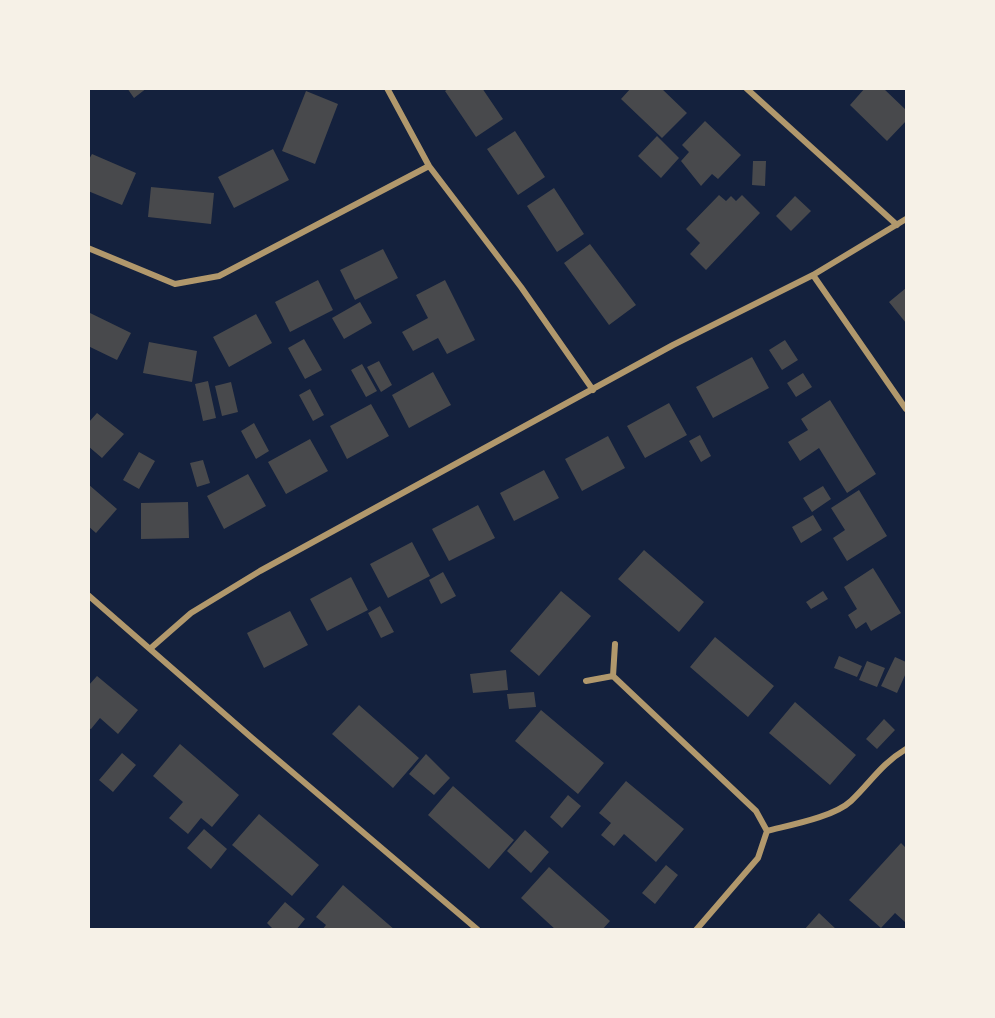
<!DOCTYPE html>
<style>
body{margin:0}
#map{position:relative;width:995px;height:1018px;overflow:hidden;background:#14213d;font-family:Helvetica,sans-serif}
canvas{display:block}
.frame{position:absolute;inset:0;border:90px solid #f6f1e7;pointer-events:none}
</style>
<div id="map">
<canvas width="995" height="1018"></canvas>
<div class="frame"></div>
</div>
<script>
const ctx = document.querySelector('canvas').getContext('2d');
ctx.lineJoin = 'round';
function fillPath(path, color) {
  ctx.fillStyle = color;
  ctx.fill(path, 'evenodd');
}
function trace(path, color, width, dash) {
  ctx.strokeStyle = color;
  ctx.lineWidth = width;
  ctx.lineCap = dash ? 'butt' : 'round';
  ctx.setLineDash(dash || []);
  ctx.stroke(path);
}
fillPath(new Path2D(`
 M 127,88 L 147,88 L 134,98 Z
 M 449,88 L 482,88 L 503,119 L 476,137 L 445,91 Z
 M 631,88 L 661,88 L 687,113 L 662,138 L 621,99 Z
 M 865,88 L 883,88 L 906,110 L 906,121 L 887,141 L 850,105 Z
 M 306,91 L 338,104 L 315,164 L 282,151 Z
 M 705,121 L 741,155 L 718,179 L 712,174 L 701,186 L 681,161 L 689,152 L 682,145 Z
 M 515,131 L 545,177 L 518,195 L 487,149 Z
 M 657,136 L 679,158 L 661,178 L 638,156 Z
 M 273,149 L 289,180 L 234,208 L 218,177 Z
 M 92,154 L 136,173 L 122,205 L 88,191 L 88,161 Z
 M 753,161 L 766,161 L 765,186 L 752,185 Z
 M 151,187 L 214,193 L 211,224 L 148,217 Z
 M 554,188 L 584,234 L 557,252 L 527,206 Z
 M 719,195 L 726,201 L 731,196 L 736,201 L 742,195 L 760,213 L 706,270 L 690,254 L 700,243 L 686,229 Z
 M 795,196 L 811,211 L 791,231 L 776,216 Z
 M 590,244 L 636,305 L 609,325 L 564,263 Z
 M 383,249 L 398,278 L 355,300 L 340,270 Z
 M 318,280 L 333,310 L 290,332 L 275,302 Z
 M 445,280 L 475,340 L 447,354 L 438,338 L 413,351 L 402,332 L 428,318 L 416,295 Z
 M 906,288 L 906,323 L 889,302 Z
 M 360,302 L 372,323 L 344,339 L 332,318 Z
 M 88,312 L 131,333 L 117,360 L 88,346 Z
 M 256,314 L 272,343 L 229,367 L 213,337 Z
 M 304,339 L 322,370 L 305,379 L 288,348 Z
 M 785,340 L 798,360 L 782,370 L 769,350 Z
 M 149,342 L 197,351 L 192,382 L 143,373 Z
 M 752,357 L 769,388 L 713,418 L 696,387 Z
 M 379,361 L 392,385 L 381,392 L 367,367 Z
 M 362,364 L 377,391 L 366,397 L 351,370 Z
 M 433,372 L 451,405 L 409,428 L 392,395 Z
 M 803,373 L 812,387 L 796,397 L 787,383 Z
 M 208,381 L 216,418 L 203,421 L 195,384 Z
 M 231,382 L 238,412 L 222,416 L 215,386 Z
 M 310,389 L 324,415 L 313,421 L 299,395 Z
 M 830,400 L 876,474 L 847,493 L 819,448 L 800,461 L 788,442 L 808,430 L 801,419 Z
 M 669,403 L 687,435 L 645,458 L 627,426 Z
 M 371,404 L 389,436 L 347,459 L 330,426 Z
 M 97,413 L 124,434 L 102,458 L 88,446 L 88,423 Z
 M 254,423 L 269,451 L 256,459 L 241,431 Z
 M 700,435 L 711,456 L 701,462 L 689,441 Z
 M 608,436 L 625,468 L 582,491 L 565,459 Z
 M 310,439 L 328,471 L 286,494 L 268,462 Z
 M 139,452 L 155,461 L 139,489 L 123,480 Z
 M 203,460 L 210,483 L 197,487 L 190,463 Z
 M 544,470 L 559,498 L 514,521 L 500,493 Z
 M 248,474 L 266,506 L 224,529 L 207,496 Z
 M 88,484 L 117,509 L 96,533 L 88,526 Z
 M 823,486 L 831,499 L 812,512 L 803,498 Z
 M 859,490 L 887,536 L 847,561 L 833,538 L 845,530 L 831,508 Z
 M 188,502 L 189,538 L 141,539 L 141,503 Z
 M 478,505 L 495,538 L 449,561 L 432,529 Z
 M 813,515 L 822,530 L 801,543 L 792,527 Z
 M 412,542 L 430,576 L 388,598 L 370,564 Z
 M 644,550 L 704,602 L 679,632 L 618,579 Z
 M 873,568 L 901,613 L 871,631 L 866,622 L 856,629 L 848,615 L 857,609 L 844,587 Z
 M 443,572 L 456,596 L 441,604 L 429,580 Z
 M 351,577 L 368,610 L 327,631 L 310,599 Z
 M 561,591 L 591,616 L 539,676 L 510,651 Z
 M 823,591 L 828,599 L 811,609 L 806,602 Z
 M 380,606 L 394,632 L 381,638 L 368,613 Z
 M 290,611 L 308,645 L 264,668 L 247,633 Z
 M 715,637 L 774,686 L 748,717 L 690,667 Z
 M 839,656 L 862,666 L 857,677 L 834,668 Z
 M 895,657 L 906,662 L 906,673 L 897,693 L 881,686 Z
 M 867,661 L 885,668 L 877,687 L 859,680 Z
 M 506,670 L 508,690 L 473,693 L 470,674 Z
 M 97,676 L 138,710 L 118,734 L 100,718 L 91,729 L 88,728 L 88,686 Z
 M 534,692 L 536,707 L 509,709 L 507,694 Z
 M 795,702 L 856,755 L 830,785 L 769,733 Z
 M 359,705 L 419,758 L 393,788 L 332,734 Z
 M 541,710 L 604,763 L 578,794 L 515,741 Z
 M 884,719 L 895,730 L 877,749 L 866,739 Z
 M 180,744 L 239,795 L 212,827 L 201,818 L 188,834 L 169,818 L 183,802 L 153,776 Z
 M 122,753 L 136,765 L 113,792 L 99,780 Z
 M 426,754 L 450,778 L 434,795 L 409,774 Z
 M 626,781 L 684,829 L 656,862 L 624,834 L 614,846 L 601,835 L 611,823 L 599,813 Z
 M 453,786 L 514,840 L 489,869 L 428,815 Z
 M 568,795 L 581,806 L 562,828 L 550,817 Z
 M 259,814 L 319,865 L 292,896 L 232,845 Z
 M 204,829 L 227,849 L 211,869 L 187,848 Z
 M 525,830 L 549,852 L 531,873 L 507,851 Z
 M 901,843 L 906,848 L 906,920 L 905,922 L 895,913 L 881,928 L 849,900 Z
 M 666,865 L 678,875 L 655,904 L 642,893 Z
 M 549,867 L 610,921 L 602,930 L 556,930 L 521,898 Z
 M 343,885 L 373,911 L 395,930 L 322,930 L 326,925 L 316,917 Z
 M 285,902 L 305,919 L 296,930 L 274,930 L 267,923 Z
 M 819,913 L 837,930 L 804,930 Z`), '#48494c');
trace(new Path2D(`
 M 387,88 L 429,166 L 521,287 L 593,390
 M 746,88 L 897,225
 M 88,248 L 175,284 L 219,276 L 429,166
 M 813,275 L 906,409
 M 88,595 L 252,738 L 478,930
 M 151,648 L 191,613 L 260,571 L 673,345 L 813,275 L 906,219
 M 613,676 L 756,811 L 767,831 L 758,858 L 696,930
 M 586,681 L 613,676 L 615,644
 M 767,831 C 790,825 834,817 851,801 C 871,782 881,764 906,749`), '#b1986c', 6);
</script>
